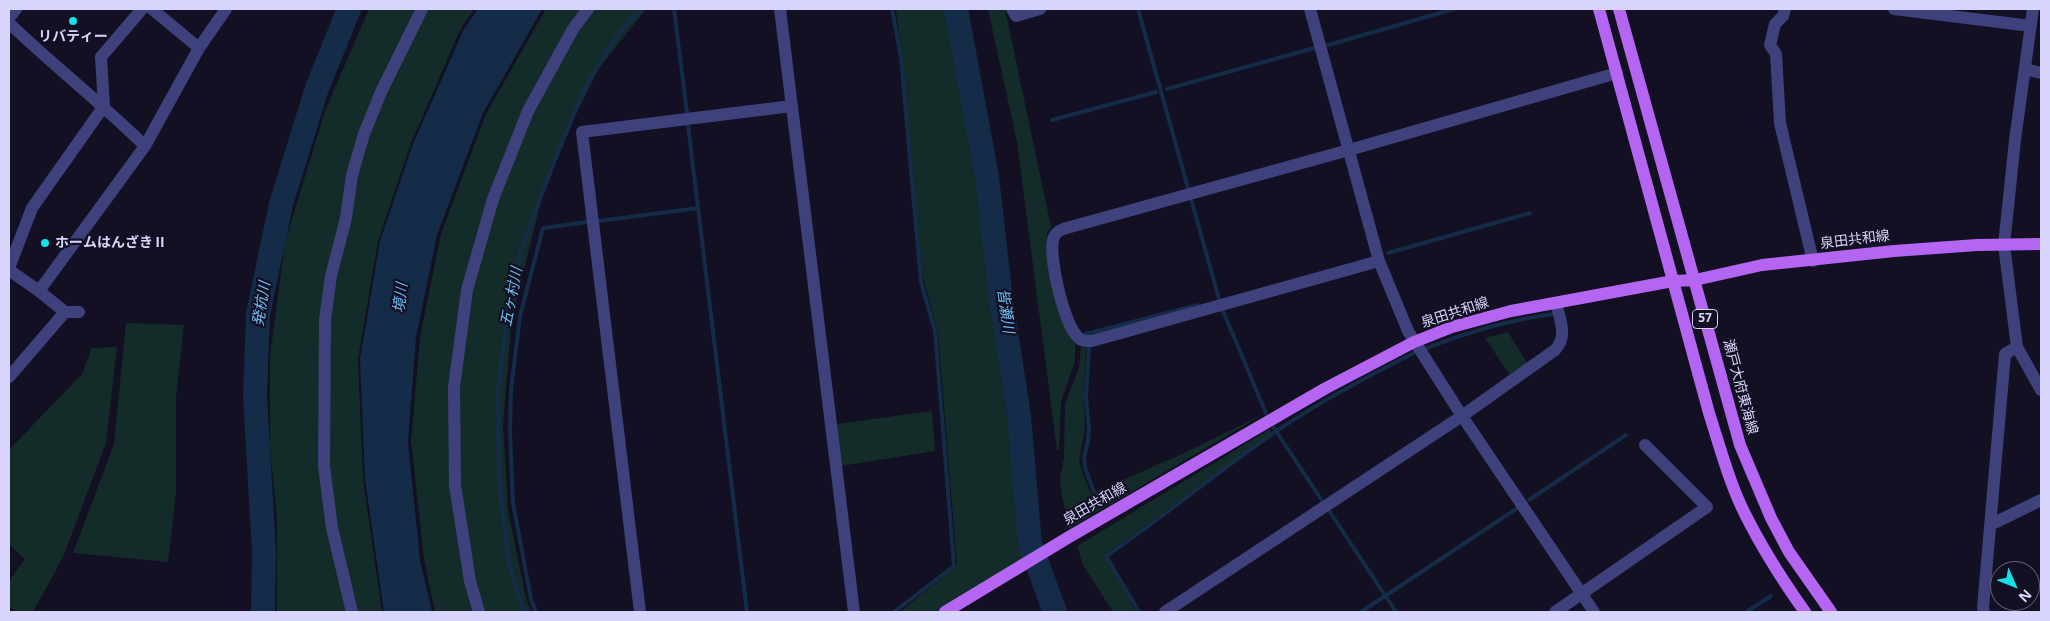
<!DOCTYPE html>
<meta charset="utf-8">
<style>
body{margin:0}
#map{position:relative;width:2050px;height:621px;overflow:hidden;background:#121022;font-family:"Open Sans",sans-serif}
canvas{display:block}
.frame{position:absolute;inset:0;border:10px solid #d7d5fb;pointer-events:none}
.north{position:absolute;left:1990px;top:561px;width:50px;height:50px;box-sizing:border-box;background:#121022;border:1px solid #615f79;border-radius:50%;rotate:134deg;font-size:14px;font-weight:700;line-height:20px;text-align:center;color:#d7d5fb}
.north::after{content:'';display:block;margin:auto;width:18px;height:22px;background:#14e1e8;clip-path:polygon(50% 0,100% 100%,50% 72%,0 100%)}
</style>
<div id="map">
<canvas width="2050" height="621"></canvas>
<div class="frame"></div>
<div class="north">N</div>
</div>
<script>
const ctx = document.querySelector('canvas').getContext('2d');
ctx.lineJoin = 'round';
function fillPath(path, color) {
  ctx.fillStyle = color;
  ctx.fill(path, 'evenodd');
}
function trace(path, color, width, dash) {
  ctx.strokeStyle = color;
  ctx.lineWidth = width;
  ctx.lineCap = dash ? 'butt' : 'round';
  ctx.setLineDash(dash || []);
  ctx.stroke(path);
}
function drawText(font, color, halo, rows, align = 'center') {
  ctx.font = font + ' "Open Sans","Noto Sans JP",sans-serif';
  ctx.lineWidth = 4.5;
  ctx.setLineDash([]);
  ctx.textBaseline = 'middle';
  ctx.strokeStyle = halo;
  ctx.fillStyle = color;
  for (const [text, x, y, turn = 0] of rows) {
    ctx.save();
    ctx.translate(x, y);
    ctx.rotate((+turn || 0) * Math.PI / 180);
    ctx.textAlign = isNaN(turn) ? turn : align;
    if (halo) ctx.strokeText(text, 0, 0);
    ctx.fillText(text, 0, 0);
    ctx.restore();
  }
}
fillPath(new Path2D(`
 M 369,9 L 474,9 L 461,28 L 411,143 L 378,241 L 358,359 L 363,479 L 382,612 L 277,612 L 277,520 L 270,447 L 270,357 L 285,242 L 325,111 Z
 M 546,9 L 646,9 L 599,68 L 564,138 L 540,205 L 512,317 L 503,424 L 508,511 L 526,598 L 531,612 L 435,612 L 424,559 L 411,441 L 420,337 L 441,234 L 486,114 Z
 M 896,9 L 948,9 L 970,132 L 1025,560 L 937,612 L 900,612 L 957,565 L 938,333 L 921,270 L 905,85 Z
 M 988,9 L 1005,9 L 1051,227 L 1047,233 L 1049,251 L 1075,340 L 1075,361 L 1061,402 L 1059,450 L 1057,450 L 1017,142 Z
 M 126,323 L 184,325 L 176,396 L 176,493 L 168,562 L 73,553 L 114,444 Z
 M 1508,332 L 1528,365 L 1511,377 L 1485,338 Z
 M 117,347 L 106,443 L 63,557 L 33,612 L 17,612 L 9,607 L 9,581 L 25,559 L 9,544 L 9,450 L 82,374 L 92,348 Z
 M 1081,347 L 1086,348 L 1084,398 L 1085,430 L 1079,459 L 1083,474 L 1091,494 L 1182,454 L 1262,415 L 1070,528 L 1062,496 L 1060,478 L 1064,458 L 1065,404 L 1079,367 Z
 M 932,411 L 935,451 L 841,466 L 836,424 Z
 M 1270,429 L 1271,433 C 1215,473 1161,516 1104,555 L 1136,612 L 1113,612 L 1083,565 L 1077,546 Z`), '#142c29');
fillPath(new Path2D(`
 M 478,9 L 542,9 L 483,113 L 437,235 L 416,337 L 408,442 L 420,560 L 432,612 L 384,612 L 365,479 L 360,359 L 380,241 L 413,144 L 464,29 Z`), '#142c48');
trace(new Path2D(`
 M 674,9 L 687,113
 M 892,9 L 901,58 L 921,282 L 935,331 L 954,566 L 894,612
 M 1138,9 L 1219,299
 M 1328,45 L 1454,9
 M 1167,89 L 1314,48
 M 1052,120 L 1156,92
 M 688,125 L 747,612
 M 599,221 L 698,208
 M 1388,253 L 1530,213
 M 1223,311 L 1266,413
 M 1086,334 L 1198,305
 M 1089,348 L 1086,397 L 1089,430 L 1088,441 L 1084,457 L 1085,468 L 1094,492
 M 1427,348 C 1468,332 1509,320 1553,314
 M 1274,428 L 1323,502
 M 1529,500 L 1626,435
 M 1328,509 L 1396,612
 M 524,612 L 509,563 L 499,482 L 498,392 L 507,317 L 521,250 L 556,157 L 586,86 L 617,35 L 640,9
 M 536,612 L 531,599 L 513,503 L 510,430 L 511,390 L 520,316 L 543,228 L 587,222
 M 1139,612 L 1106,556 C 1164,517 1217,472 1275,432 C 1319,402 1366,377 1414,353
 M 1361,612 L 1516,509
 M 1746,612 L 1771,596`), '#142c48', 4);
trace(new Path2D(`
 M 956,9 L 987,177 L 1001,299 L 1019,416 L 1030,544 L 1055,612
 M 263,612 L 264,551 L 255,397 L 258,314 L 281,204 L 317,88 L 349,9`), '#142c48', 24);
trace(new Path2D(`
 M 780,9 L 854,612
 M 1012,9 L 1016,16 L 1040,9
 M 1310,9 L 1379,261 L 1408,331 L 1462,416 L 1594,612
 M 1785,9 L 1783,16 L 1775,24 L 1770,45 L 1776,54 L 1780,123 L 1813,261
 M 1894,9 L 2031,26
 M 2033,9 L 2015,140 L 2004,245 L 2017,347 L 2041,390
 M 9,18 L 16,9
 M 9,23 C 53,65 101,103 145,146 L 39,291
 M 199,48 L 226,9
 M 2025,69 L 2041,73
 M 145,146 L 199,48 L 152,9
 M 1379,261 L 1092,341 C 1087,341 1082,342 1078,337 C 1064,325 1049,258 1053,240 C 1054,234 1058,231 1063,229 L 1349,150 L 1617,73
 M 9,268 L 32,208 L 104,106 L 101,57 L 142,9
 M 9,270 L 39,291 L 65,312 L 9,377
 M 65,312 L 79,312
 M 1990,525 L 2041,500
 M 352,612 L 332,528 L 324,466 L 325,320 L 331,276 L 346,218 L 352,175 L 364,134 L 381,92 L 422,9
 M 479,612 L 470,581 L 455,485 L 454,387 L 467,290 L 493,199 L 528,111 L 573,29 L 588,9
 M 640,612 L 582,132 L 792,106
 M 1165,612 L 1462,416 L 1555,350 C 1568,337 1560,319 1556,303
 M 1555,612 L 1707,507 L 1645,445
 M 1984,612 L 1983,608 L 2005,354 L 2017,347`), '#3f417d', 12);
trace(new Path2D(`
 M 1599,9 L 1709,413 C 1720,447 1729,482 1745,514 C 1762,548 1783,581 1805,612
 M 1619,9 L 1740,445 L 1771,518 L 1789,552 L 1831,612
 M 945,612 L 1069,537 L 1326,388 L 1414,342 L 1452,327 L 1511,311 L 1673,281 L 1695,280 L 1762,265 L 1894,251 L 1977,245 L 2041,244`), '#b466f2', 12);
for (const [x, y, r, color] of [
 [73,21,5,"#14e1e8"],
 [45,243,5,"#14e1e8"]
]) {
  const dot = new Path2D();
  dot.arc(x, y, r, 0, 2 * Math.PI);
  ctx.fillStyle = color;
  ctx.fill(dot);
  trace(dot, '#121022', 2);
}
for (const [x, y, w] of [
 [1705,319,25]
]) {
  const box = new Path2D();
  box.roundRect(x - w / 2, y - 9.5, w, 19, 4);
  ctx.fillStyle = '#121022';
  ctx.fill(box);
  trace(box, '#d7d5fb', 1);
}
drawText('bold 12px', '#d7d5fb', null, [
 ["57",1705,319]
]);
drawText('bold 14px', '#d7d5fb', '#121022', [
 ["リバティー",73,37],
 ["ホームはんざきⅡ",55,243,"left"]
]);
drawText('14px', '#d7d5fb', '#121022', [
 ["泉田共和線",1855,240,-7],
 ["泉田共和線",1455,313,-18],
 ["瀬戸大府東海線",1740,387,75],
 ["泉田共和線",1095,504,-30]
]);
drawText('italic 15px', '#6cbdf2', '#121022', [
 ["五ヶ村川",512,297,-79],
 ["境川",401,298,-83],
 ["発杭川",262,304,-81],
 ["皆瀬川",1005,311,82]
]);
</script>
